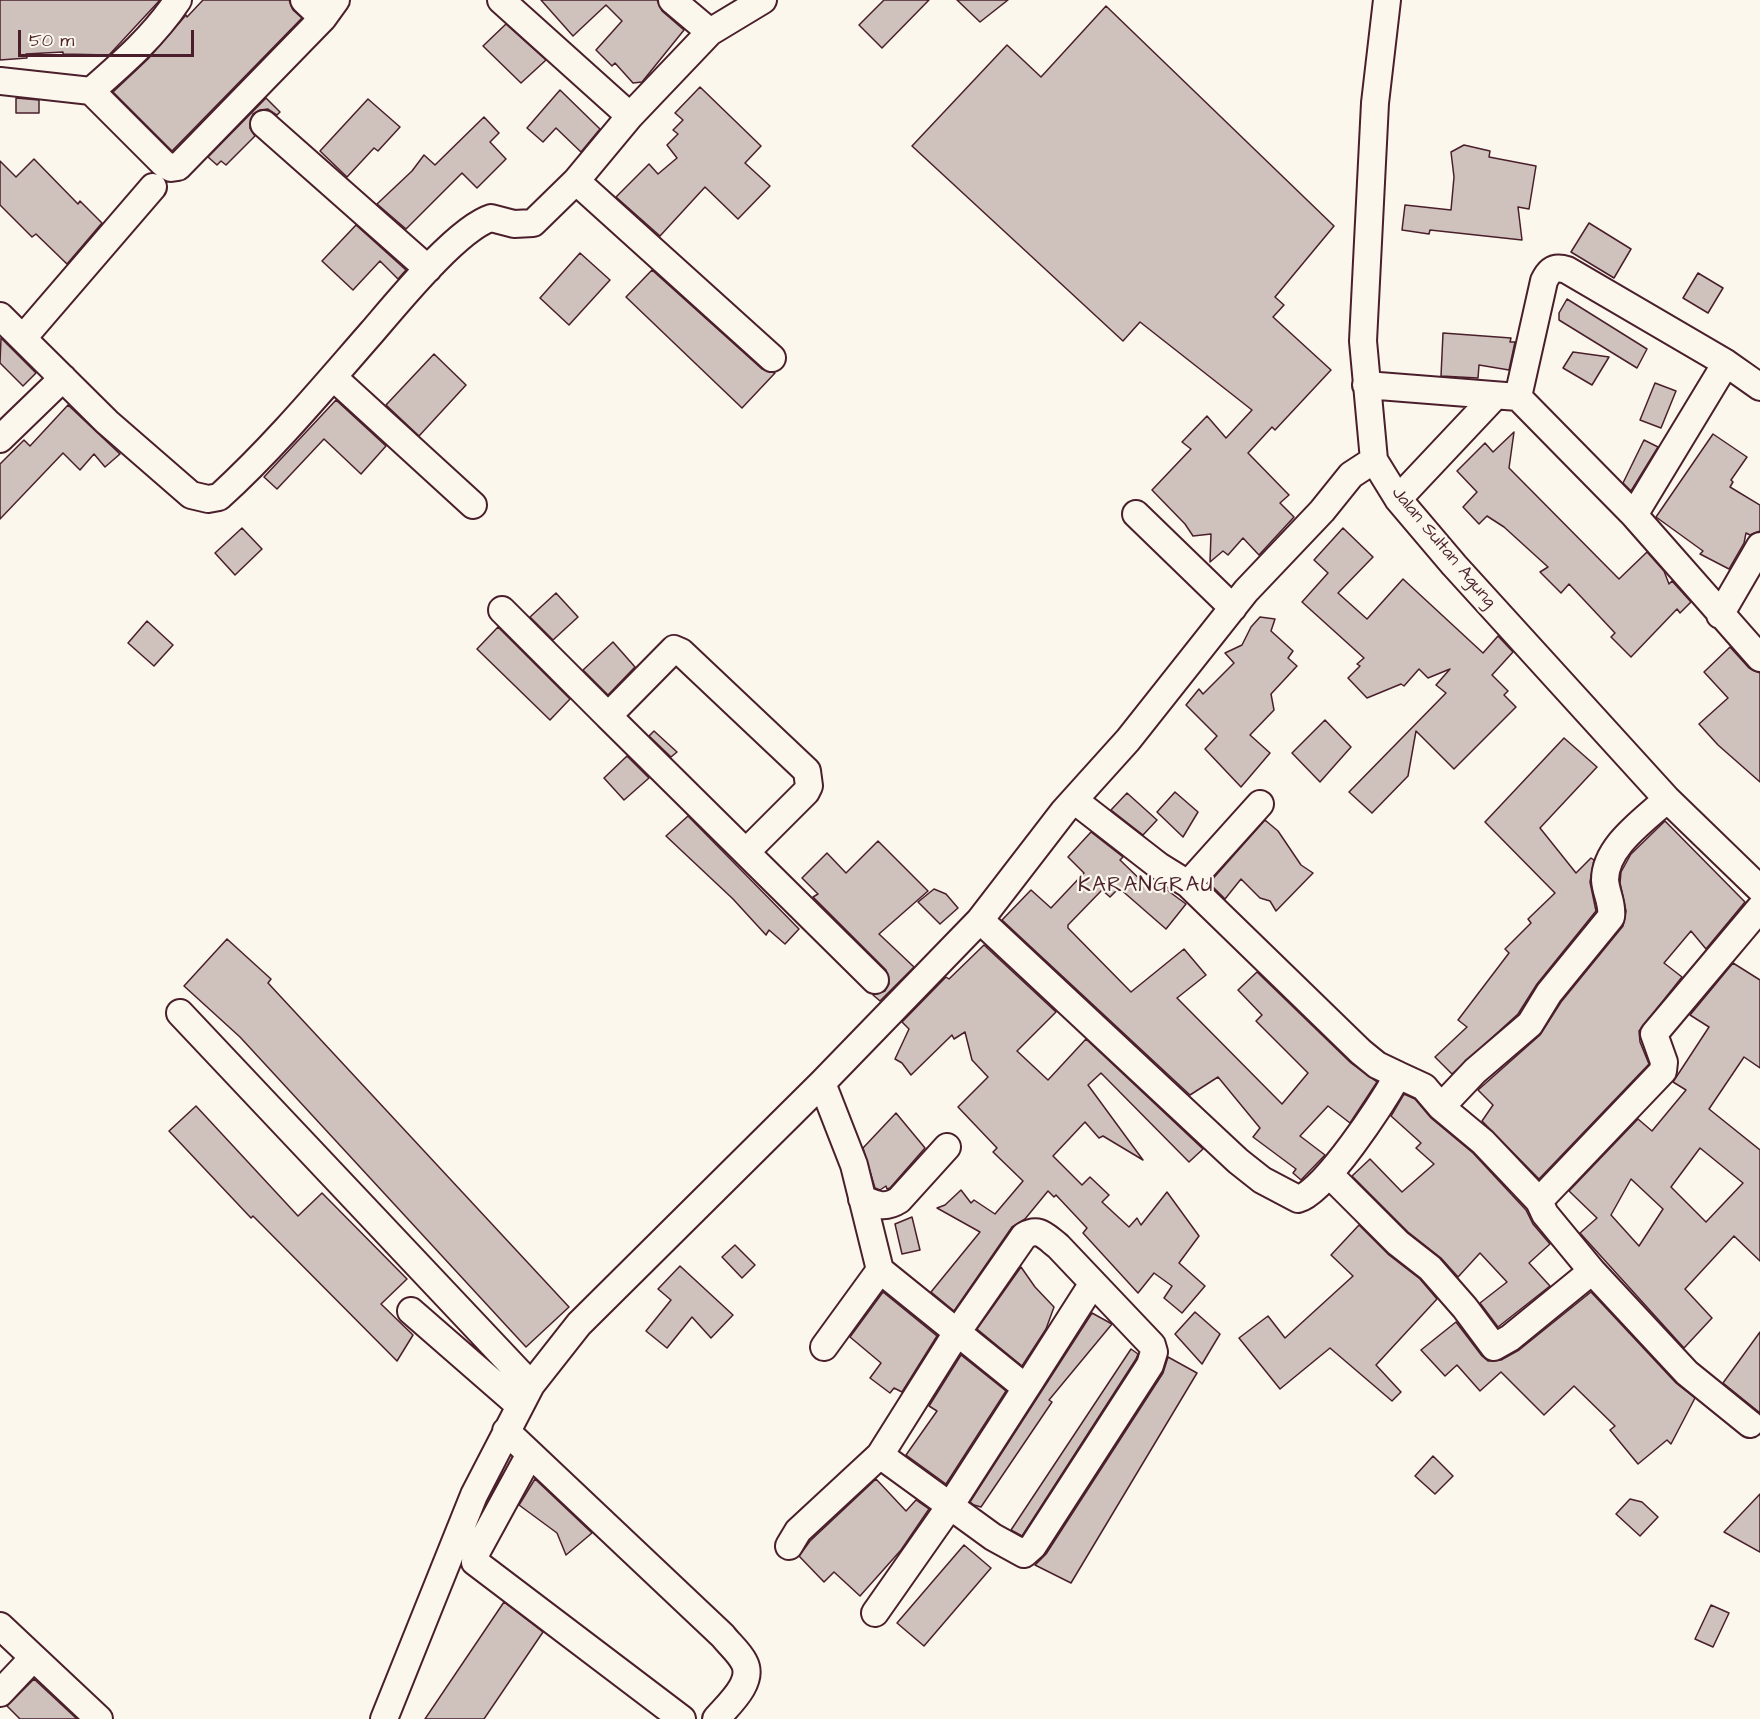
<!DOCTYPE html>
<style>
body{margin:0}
#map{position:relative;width:1760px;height:1719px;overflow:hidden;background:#fbf7ec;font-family:"Architects Daughter",sans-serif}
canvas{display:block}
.scale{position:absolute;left:18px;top:30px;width:176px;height:27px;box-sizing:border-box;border:3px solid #4a1f2b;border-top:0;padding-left:8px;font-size:18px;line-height:21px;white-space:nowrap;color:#4a1f2b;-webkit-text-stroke:4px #fbf7ec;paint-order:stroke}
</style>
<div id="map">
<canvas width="1760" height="1719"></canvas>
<div class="scale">50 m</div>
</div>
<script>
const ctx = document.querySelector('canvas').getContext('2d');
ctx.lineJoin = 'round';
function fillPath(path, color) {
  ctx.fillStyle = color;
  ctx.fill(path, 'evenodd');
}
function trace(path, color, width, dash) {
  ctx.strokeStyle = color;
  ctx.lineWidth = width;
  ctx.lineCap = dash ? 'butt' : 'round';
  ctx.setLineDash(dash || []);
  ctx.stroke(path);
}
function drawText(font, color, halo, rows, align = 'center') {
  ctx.font = font + ' "Architects Daughter",sans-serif';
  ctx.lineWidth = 4.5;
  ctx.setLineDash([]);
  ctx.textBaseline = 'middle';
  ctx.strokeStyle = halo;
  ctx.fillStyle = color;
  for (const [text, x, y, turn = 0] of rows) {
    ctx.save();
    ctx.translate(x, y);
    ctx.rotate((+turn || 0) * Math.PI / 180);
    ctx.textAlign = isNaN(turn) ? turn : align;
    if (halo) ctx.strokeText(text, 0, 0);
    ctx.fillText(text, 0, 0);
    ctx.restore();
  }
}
const building = new Path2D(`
 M 0,0 L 160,0 L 109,55 L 63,54 L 63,52 L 26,54 L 27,58 L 0,60 Z
 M 203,0 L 289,0 L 293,10 L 302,18 L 172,151 L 113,92 L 148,59 L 186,15 L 187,17 Z
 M 541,0 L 657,0 L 662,11 L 684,30 L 642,82 L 633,83 L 615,63 L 612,66 L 596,50 L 622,21 L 606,5 L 573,36 Z
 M 884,0 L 929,0 L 882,48 L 859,25 Z
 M 957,0 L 1008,0 L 980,22 Z
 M 1106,6 L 1334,226 L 1275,297 L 1284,305 L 1273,317 L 1331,370 L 1275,430 L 1272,427 L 1248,453 L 1289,495 L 1280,503 L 1294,517 L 1259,555 L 1243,538 L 1228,555 L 1223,551 L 1210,562 L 1211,534 L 1193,536 L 1185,524 L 1152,490 L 1191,449 L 1182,442 L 1207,416 L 1226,438 L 1252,410 L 1140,322 L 1123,341 L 912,146 L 1007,45 L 1041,77 Z
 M 506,24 L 546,60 L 521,83 L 483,46 Z
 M 700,87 L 761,146 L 745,163 L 770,186 L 738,219 L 705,187 L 660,236 L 616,197 L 649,164 L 658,174 L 677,158 L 667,145 L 678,134 L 673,130 L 683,120 L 675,113 Z
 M 560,90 L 600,129 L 581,152 L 556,128 L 543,142 L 527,128 Z
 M 16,98 L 39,100 L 39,113 L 16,113 Z
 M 266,98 L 280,112 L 277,115 L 268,109 L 260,110 L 253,114 L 250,128 L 255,136 L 226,165 L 221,161 L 217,165 L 208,157 Z
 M 368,99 L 400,127 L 378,151 L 374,148 L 347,177 L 320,151 Z
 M 484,117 L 499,133 L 490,142 L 506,159 L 477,188 L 462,173 L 406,229 L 377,204 L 412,171 L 424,155 L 435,165 Z
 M 1464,145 L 1490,151 L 1489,157 L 1536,166 L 1529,209 L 1518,207 L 1522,240 L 1430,230 L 1429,234 L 1402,230 L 1405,205 L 1451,210 L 1454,177 L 1451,152 Z
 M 34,159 L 78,204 L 80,201 L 102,223 L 67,264 L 36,234 L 32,237 L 0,205 L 0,161 L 16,177 Z
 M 1589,223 L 1631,249 L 1614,278 L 1571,252 Z
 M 356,225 L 406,270 L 398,279 L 380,261 L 353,290 L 322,261 Z
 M 580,253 L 610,280 L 569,325 L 540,298 Z
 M 652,270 L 762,369 L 775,373 L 742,408 L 626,297 Z
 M 1698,273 L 1723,288 L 1708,313 L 1683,298 Z
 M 1567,299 L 1647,349 L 1637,368 L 1559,320 L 1559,313 Z
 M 1443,333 L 1511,338 L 1510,342 L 1515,342 L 1509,370 L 1479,365 L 1478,378 L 1441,376 Z
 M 1,338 L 36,373 L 23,386 L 0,363 Z
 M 1573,352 L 1609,357 L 1592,385 L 1563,368 Z
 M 434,354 L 466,385 L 419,436 L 386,405 Z
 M 1655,383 L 1676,391 L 1661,428 L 1640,420 Z
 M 336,400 L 386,446 L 361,474 L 324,439 L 277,489 L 264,477 Z
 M 68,405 L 120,454 L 105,467 L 94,454 L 80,470 L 63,453 L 0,519 L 0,464 L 24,440 L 30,446 Z
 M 1514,432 L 1509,468 L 1619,579 L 1647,552 L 1664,571 L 1669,584 L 1672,581 L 1691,602 L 1680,613 L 1677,609 L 1631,657 L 1611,637 L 1615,633 L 1569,584 L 1561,593 L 1540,572 L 1548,567 L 1504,527 L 1487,516 L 1479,524 L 1463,507 L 1477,492 L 1457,471 L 1485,443 L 1493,452 Z
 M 1713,434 L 1747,457 L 1731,480 L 1733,482 L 1730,487 L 1760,505 L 1760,531 L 1750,535 L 1746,533 L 1744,543 L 1729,569 L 1700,554 L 1703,551 L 1656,517 Z
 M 1644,440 L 1658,447 L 1631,491 L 1623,483 Z
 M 242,528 L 262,549 L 235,575 L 215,553 Z
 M 1343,528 L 1373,557 L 1338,593 L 1367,619 L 1403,579 L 1483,653 L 1498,636 L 1513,652 L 1492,675 L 1508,691 L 1504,695 L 1516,707 L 1454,769 L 1416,731 L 1408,776 L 1372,813 L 1349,792 L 1446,693 L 1436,685 L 1450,669 L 1428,678 L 1419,669 L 1404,686 L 1401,684 L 1367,698 L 1348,678 L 1360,666 L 1357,664 L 1364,658 L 1302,602 L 1328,573 L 1314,560 Z
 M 556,593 L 578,617 L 553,640 L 530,617 Z
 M 1260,617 L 1275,619 L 1271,631 L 1293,651 L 1288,658 L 1297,666 L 1271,694 L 1274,710 L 1250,735 L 1270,753 L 1241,787 L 1205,749 L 1217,736 L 1186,705 L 1199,689 L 1203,694 L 1234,663 L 1225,653 L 1242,645 L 1251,627 Z
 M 147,621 L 173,645 L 154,666 L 128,643 Z
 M 498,627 L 570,699 L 550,720 L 477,649 Z
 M 613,642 L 635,667 L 608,695 L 583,670 Z
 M 1730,647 L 1749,668 L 1760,673 L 1760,782 L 1718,745 L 1699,724 L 1728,698 L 1704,672 Z
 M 1325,720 L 1351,747 L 1320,782 L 1292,753 Z
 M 654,731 L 677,752 L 671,757 L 649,736 Z
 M 1564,738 L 1597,767 L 1540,828 L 1576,873 L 1591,858 L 1594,860 L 1590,882 L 1596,911 L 1537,984 L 1518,1014 L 1452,1074 L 1435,1057 L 1467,1027 L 1458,1020 L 1509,953 L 1505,949 L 1531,923 L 1528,919 L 1555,893 L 1485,822 Z
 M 627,756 L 649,778 L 624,800 L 604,778 Z
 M 1175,792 L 1198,812 L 1183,837 L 1157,812 Z
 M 1127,793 L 1157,820 L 1143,835 L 1111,810 Z
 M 688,816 L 799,929 L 785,944 L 769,930 L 766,935 L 733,899 L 666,836 Z
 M 1265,820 L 1278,831 L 1301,865 L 1313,873 L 1276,911 L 1270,901 L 1260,898 L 1241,879 L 1225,899 L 1209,883 Z
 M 1665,821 L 1745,902 L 1706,949 L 1691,931 L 1664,963 L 1682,977 L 1639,1031 L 1640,1042 L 1649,1064 L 1539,1179 L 1482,1121 L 1493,1105 L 1478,1090 L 1540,1035 L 1561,1002 L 1623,926 L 1626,911 L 1620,883 L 1621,872 L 1631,854 Z
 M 1091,832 L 1123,857 L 1120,860 L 1150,889 L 1156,882 L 1186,904 L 1166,929 L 1119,888 L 1110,897 L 1102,890 L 1068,925 L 1068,928 L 1131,992 L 1184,949 L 1206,975 L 1177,998 L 1282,1104 L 1308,1073 L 1256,1021 L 1262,1015 L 1238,990 L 1257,972 L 1351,1063 L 1377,1082 L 1350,1123 L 1328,1106 L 1300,1136 L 1325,1155 L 1301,1180 L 1293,1173 L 1296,1169 L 1253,1137 L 1260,1128 L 1218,1077 L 1190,1095 L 1002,920 L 1031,890 L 1051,908 L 1084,873 L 1068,857 Z
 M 878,841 L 928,891 L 879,934 L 914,967 L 880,1001 L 873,995 L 885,991 L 889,984 L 886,970 L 813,897 L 818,894 L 802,878 L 827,853 L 846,873 Z
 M 934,889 L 946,894 L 958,908 L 940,924 L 918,902 Z
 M 227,939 L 271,979 L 268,983 L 569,1307 L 526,1347 L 240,1037 L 184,986 Z
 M 984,945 L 1056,1012 L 1017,1051 L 1048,1080 L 1086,1039 L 1203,1149 L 1189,1162 L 1101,1073 L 1088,1085 L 1143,1160 L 1103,1136 L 1099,1138 L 1085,1122 L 1053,1156 L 1082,1185 L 1090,1177 L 1109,1195 L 1102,1202 L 1129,1227 L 1137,1218 L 1141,1225 L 1167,1192 L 1199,1236 L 1179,1263 L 1205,1286 L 1182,1313 L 1164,1298 L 1172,1286 L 1154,1273 L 1138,1293 L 1083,1233 L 1087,1228 L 1056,1195 L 1054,1197 L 1048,1191 L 1025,1219 L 1012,1227 L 954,1311 L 931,1292 L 980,1232 L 937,1208 L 945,1205 L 961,1190 L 971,1203 L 974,1200 L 995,1214 L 1023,1181 L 993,1152 L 997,1148 L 958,1107 L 988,1077 L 972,1060 L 965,1032 L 954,1039 L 952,1035 L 911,1075 L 902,1063 L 895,1059 L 909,1029 L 902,1022 L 943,980 L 946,977 L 949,979 Z
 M 1733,963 L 1760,980 L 1760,1068 L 1744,1057 L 1709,1109 L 1760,1150 L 1760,1261 L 1734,1236 L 1685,1289 L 1712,1318 L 1684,1348 L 1580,1233 L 1597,1218 L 1569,1191 L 1638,1119 L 1652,1131 L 1686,1090 L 1673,1082 L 1709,1027 L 1690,1015 ZM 1700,1148 L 1743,1183 L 1706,1222 L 1671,1187 ZM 1631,1179 L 1663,1209 L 1639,1246 L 1611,1215 Z
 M 1404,1094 L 1415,1099 L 1431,1118 L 1473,1153 L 1526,1210 L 1533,1224 L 1550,1244 L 1529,1263 L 1550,1286 L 1498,1327 L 1480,1303 L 1507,1282 L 1480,1253 L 1458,1277 L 1441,1258 L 1408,1232 L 1352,1176 L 1370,1159 L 1402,1192 L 1434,1164 L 1416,1148 L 1421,1143 L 1391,1116 Z
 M 196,1106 L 298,1216 L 322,1193 L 407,1279 L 381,1304 L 413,1335 L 397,1361 L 253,1216 L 251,1218 L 169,1131 Z
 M 896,1113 L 925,1148 L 890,1188 L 887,1189 L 886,1186 L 880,1190 L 875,1188 L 863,1148 Z
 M 912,1217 L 920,1250 L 902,1254 L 895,1224 Z
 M 1359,1225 L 1389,1255 L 1420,1279 L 1437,1299 L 1376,1365 L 1401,1392 L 1392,1401 L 1330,1348 L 1280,1389 L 1239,1338 L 1268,1316 L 1285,1338 L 1353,1276 L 1331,1255 Z
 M 735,1245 L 755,1265 L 742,1278 L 722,1257 Z
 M 680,1266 L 733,1315 L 711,1338 L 692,1317 L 667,1348 L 646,1331 L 671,1300 L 658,1289 Z
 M 1021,1267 L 1035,1287 L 1054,1307 L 1046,1329 L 1022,1366 L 977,1329 Z
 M 883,1292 L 937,1336 L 902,1392 L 894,1388 L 890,1393 L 870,1378 L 881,1363 L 850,1337 Z
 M 1591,1292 L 1676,1383 L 1695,1398 L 1671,1444 L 1667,1440 L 1638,1464 L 1610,1430 L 1615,1426 L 1574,1386 L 1544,1415 L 1501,1372 L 1480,1391 L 1457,1365 L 1445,1376 L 1421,1350 L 1456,1322 L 1482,1356 L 1488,1361 L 1501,1360 L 1519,1350 Z
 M 1195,1312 L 1220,1334 L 1202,1364 L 1175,1334 Z
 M 1092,1313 L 1112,1324 L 1049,1400 L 1052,1402 L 981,1507 L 974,1505 L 970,1502 Z
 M 1760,1332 L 1760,1413 L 1723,1383 Z
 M 1131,1349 L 1138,1354 L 1136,1359 L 1022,1536 L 1011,1530 Z
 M 961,1355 L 1006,1391 L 946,1484 L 906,1455 L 937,1411 L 929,1406 Z
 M 1168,1357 L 1197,1373 L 1071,1583 L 1035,1565 L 1046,1554 L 1163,1373 Z
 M 1433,1456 L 1453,1476 L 1435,1494 L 1415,1476 Z
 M 535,1479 L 592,1533 L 566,1555 L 557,1533 L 519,1505 Z
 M 876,1479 L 906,1511 L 916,1500 L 929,1509 L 901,1550 L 860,1596 L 834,1572 L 824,1582 L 799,1556 L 810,1541 Z
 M 1760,1494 L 1760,1552 L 1724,1532 Z
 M 1630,1499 L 1642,1502 L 1658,1517 L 1640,1536 L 1616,1514 Z
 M 964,1545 L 991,1568 L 924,1646 L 897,1623 Z
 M 504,1602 L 543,1632 L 484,1719 L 425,1719 Z
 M 1711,1605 L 1729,1613 L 1713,1647 L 1695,1639 Z
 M 34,1679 L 77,1719 L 20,1719 L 7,1706 Z`);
fillPath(building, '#cfc2bc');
trace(building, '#4a1f2b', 1.5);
const minor = new Path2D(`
 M 304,0 L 323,18
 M 501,0 L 630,116
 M 672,0 L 710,32
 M 1387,0 L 1375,103 L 1363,341 L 1374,460 L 1398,499 L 1454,565 L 1667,799 L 1760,889
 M 0,81 L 91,91 C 123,63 154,36 178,0
 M 91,91 L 163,163 L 171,168 L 178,167 L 323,18 L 336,0
 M 264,124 L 428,269
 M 576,181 L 772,358
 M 0,316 L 107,422 L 191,495 L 208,499 L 219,497 C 274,447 323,388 372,332 C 397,303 457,229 491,218 L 514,224 L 533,223 L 576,181 L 630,116 L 710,32 L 763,0
 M 23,338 L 153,187
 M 333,377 L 473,505
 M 1366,385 L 1518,397 L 1634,515 L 1760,658
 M 1518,397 L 1544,281 C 1549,270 1555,266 1567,270 L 1726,363 L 1760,387
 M 0,439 L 63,378
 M 1398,499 L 1495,396
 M 1136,514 L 1233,608
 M 1634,515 L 1726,363
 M 502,610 L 608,716
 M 1720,615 L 1760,546
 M 1074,800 L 1159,866 L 1188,884 L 1361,1052 L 1377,1065 L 1398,1075
 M 747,851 L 806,792 L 809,786 L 807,771 L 681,652 L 674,649 L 608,716 L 875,980
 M 1188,884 L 1260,804
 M 980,920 L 1238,1161 L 1262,1180 L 1298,1199 C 1325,1192 1383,1102 1398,1075 L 1424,1087 L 1441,1107 L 1483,1142 L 1539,1201 L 1545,1214 L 1592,1271 L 1687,1373 L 1750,1424
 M 180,1013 L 531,1385
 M 822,1083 L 854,1165 L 880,1270 L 1026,1388 L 950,1506 L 875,1613
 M 1441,1107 L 1475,1071 L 1530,1024 L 1549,993 L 1611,917 C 1613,903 1606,894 1605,880 C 1605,846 1645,820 1667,799
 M 1329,1174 L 1398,1243 L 1430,1268 L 1465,1308 L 1494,1347 L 1510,1338 L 1592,1271
 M 862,1199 C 877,1205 885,1209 899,1200 L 947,1147
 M 1539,1201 L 1663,1071 L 1664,1062 L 1654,1034 L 1760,908
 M 411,1311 L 520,1406
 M 824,1347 L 880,1270
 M 1026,1388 L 1093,1283
 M 506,1431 L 723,1636 C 729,1644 739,1652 744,1662 C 755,1682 728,1705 716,1719
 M 530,1454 L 477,1551 L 475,1562 L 682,1719
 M 789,1546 L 798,1531 L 880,1455 L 958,1331 L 1024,1236 C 1039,1227 1045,1236 1058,1246 L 1152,1345 L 1154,1352 L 1150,1365 L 1033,1546 L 1024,1554 L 993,1537 L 880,1455
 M 0,1626 L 99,1719
 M 0,1693 L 33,1658
 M 384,1719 L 474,1495 L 531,1385 L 579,1324 L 822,1083 L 980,920 L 1064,811 L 1128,740 L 1246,591 L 1322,511 L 1351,475 L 1374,460`);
trace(minor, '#4a1f2b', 30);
trace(minor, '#fbf7ec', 26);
drawText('18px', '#4a1f2b', '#fbf7ec', [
 ["Jalan Sultan Agung",1443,548,50]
]);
ctx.letterSpacing = '1.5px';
drawText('21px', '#4a1f2b', '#fbf7ec', [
 ["KARANGRAU",1146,887]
]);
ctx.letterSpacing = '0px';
</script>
